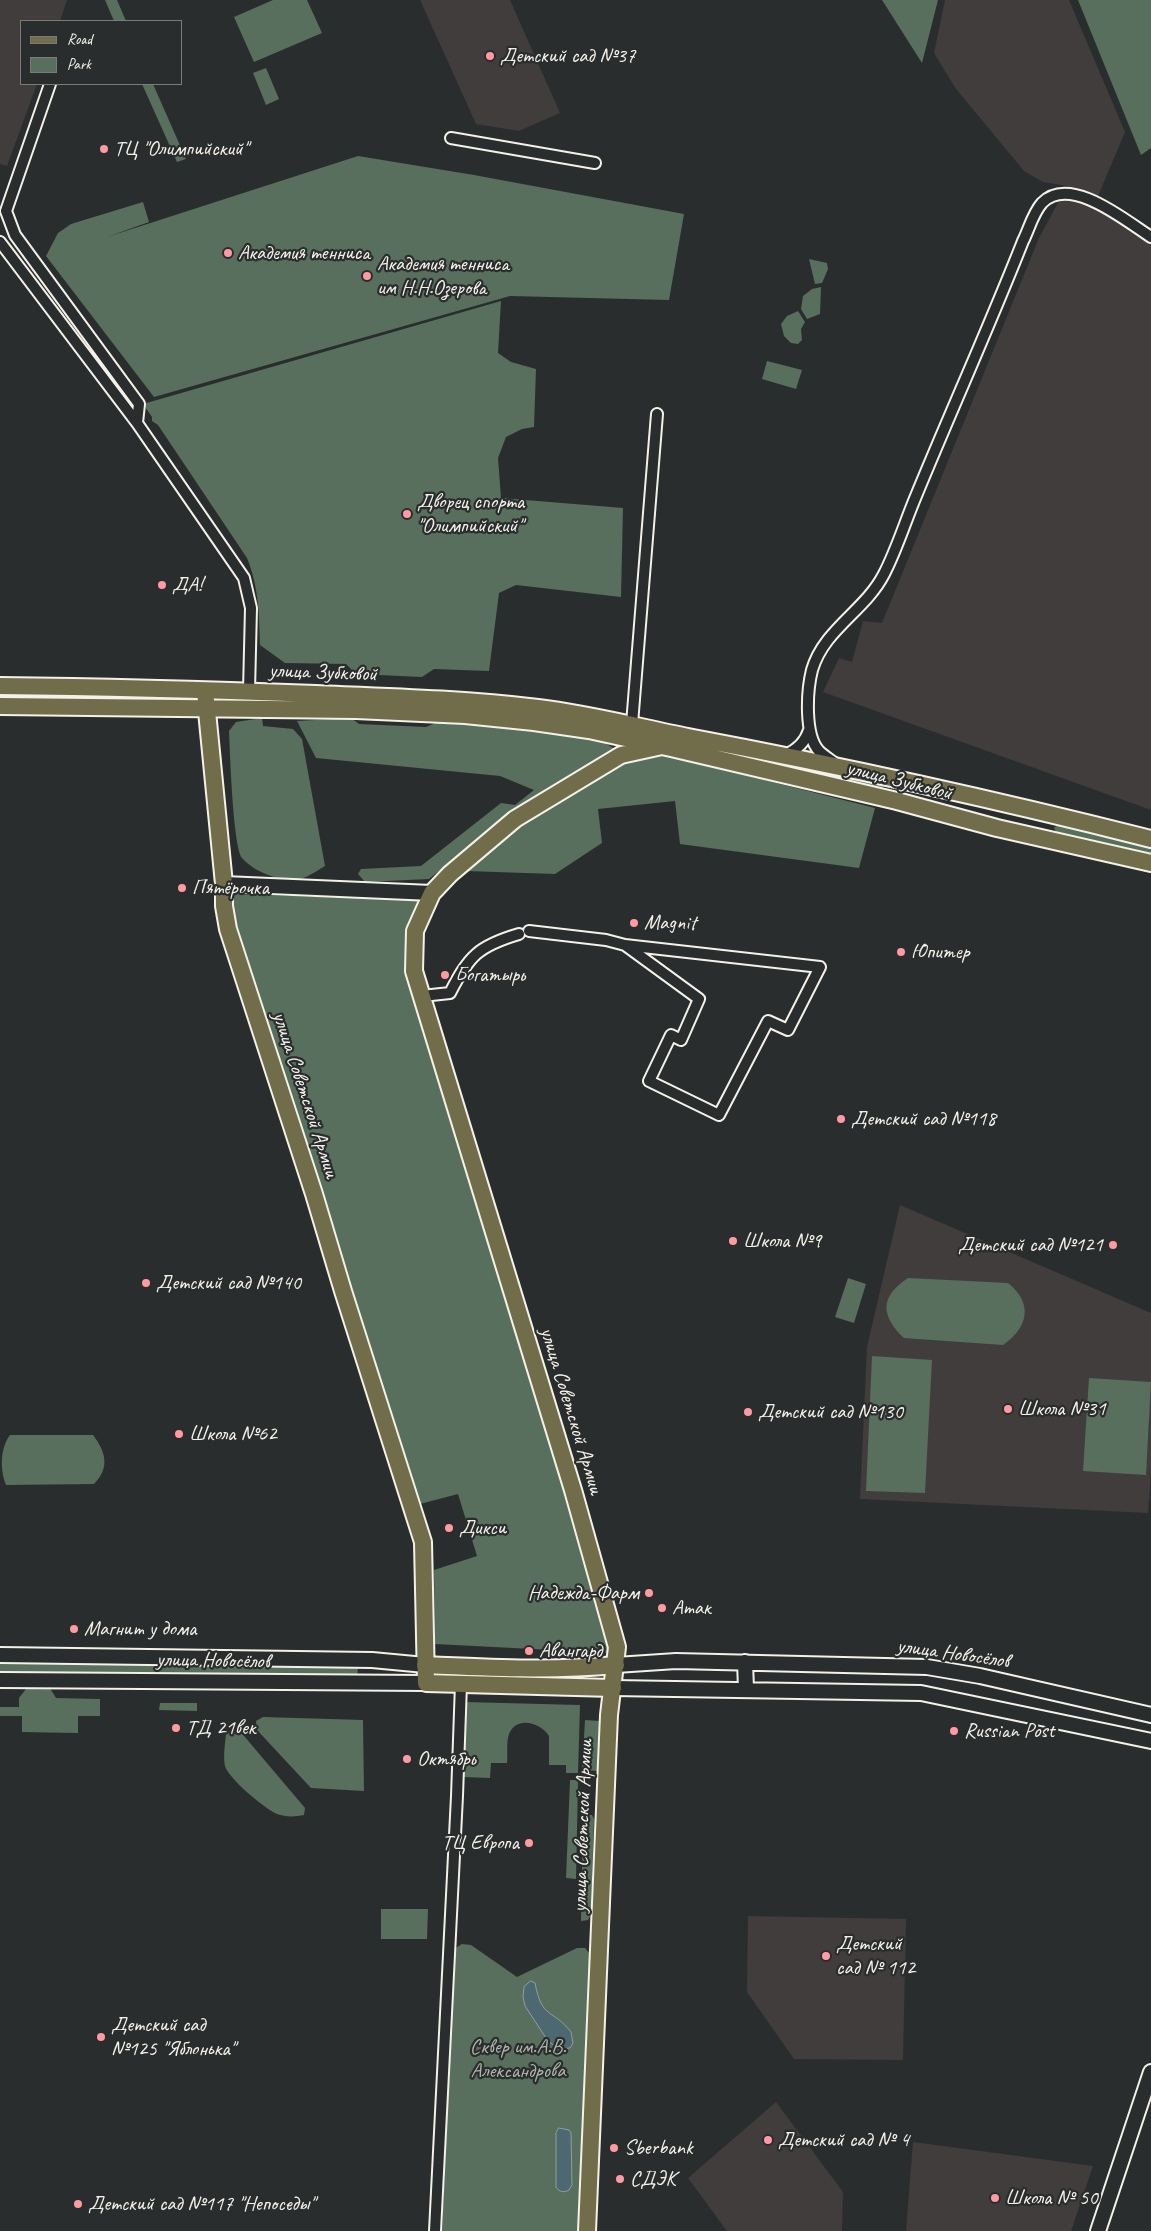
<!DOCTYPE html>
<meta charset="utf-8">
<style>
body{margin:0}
#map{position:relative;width:1151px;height:2231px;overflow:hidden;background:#2a2d2e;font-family:Caveat,sans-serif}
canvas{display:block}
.legend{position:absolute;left:20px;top:20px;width:162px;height:65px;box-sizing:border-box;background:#2a2d2e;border:1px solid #7b7b78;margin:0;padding:6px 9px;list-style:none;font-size:15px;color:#f4f1e8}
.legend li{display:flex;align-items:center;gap:10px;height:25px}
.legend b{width:25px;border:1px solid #7b7b78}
</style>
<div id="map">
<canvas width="1151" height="2231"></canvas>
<ul class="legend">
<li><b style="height:6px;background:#716d4b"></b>Road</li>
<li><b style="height:14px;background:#576f5c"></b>Park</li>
</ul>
</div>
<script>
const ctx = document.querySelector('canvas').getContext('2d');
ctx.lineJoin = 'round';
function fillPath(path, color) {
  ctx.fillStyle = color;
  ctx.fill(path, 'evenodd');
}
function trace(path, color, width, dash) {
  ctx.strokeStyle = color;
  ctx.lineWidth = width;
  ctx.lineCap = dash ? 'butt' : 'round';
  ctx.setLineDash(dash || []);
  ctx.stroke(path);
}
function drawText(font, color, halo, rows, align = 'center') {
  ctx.font = font + ' Caveat,sans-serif';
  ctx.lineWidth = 4.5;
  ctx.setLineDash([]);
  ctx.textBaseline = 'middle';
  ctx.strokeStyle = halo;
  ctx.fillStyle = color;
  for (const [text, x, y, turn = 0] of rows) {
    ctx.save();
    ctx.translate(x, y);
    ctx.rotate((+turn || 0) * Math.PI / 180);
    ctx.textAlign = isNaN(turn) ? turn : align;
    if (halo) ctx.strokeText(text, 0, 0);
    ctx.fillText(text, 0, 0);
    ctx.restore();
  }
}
fillPath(new Path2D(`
 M 0,0 L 67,0 L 60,21 L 21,21 L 21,84 L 37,84 L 7,166 L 0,164 Z
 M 420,0 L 510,0 L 560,113 L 519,131 L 476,124 Z
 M 945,0 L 1069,0 L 1125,132 L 1098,196 L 1151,230 L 1151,810 L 823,692 L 839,658 L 852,662 L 863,621 L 882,623 L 1039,238 L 1067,186 L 1043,182 L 1024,171 L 956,89 L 934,53 Z
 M 900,1205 L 1151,1313 L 1151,1472 L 1148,1513 L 860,1499 L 867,1347 Z
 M 748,1916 L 906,1919 L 903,2060 L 794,2059 L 747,1992 Z
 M 776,2102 L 843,2192 L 842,2231 L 727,2231 L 688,2178 Z
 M 913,2142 L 1093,2166 L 1071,2231 L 906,2231 Z`), '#403d3c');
fillPath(new Path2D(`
 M 105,0 L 117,0 L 126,21 L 114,21 Z
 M 273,0 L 307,0 L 322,33 L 254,62 L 234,17 Z
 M 882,0 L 938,0 L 922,63 Z
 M 1078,0 L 1151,0 L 1151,148 L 1141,155 Z
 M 266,68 L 279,99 L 266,105 L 253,73 Z
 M 142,84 L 153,84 L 186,159 L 177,162 Z
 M 358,156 L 474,175 L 684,214 L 669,300 L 510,296 L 154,397 L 46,256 L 58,233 L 71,224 L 143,202 L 149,222 L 107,237 Z
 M 809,259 L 827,263 L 828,269 L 822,283 L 815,284 Z
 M 821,287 L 820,314 L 807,319 L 801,309 L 803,296 L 812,289 Z
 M 501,301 L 498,353 L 511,362 L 536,369 L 534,427 L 522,429 L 506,437 L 498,458 L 501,498 L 623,508 L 621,597 L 516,585 L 499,593 L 489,671 L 434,669 L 422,677 L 356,674 L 346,664 L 285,663 L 260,645 C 259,613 259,588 247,558 L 158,425 L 152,421 L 152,417 L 143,404 Z
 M 798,311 L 805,322 L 801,329 L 802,340 L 798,344 L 791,343 L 784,336 L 781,324 L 787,316 Z
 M 767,361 L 802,370 L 796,389 L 762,379 Z
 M 0,693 L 167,696 L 169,700 L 0,700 Z
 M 262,718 L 263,726 L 293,729 L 302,739 L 325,866 C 304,879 296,885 271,876 C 260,872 250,867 242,858 C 233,846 230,752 229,731 L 236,722 Z
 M 351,718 L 359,724 L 426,727 L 440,721 L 556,732 L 596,738 L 617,750 L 511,813 L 429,879 L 365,882 L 358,874 L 361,869 L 421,866 L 501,803 L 515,805 L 534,790 L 500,776 L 316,758 L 297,721 Z
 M 662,739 L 876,780 L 883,785 L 882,789 L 875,789 Z
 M 662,754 L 875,808 L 859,868 L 680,844 L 675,801 L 598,809 L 602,843 L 555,874 L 466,871 L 520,826 L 624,764 Z
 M 1061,822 L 1151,845 L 1151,858 L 1058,836 L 1054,828 Z
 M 232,894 L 420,900 L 406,972 L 612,1647 L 611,1653 L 435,1644 L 434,1570 L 477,1556 L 458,1494 L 420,1504 L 233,925 Z
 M 848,1278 L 866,1284 L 854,1323 L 835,1317 Z
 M 908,1278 L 1008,1283 C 1033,1303 1029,1327 1003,1345 L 904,1338 C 881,1316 879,1297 908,1278 Z
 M 872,1356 L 932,1360 L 925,1493 L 866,1491 Z
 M 1089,1378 L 1151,1382 L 1146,1475 L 1083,1471 Z
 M 10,1435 L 93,1435 C 106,1452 110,1468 94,1484 L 6,1485 C 0,1470 0,1448 10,1435 Z
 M 0,1663 L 358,1668 L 357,1678 L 0,1674 Z
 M 29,1685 L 48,1685 L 56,1698 L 100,1699 L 100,1716 L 78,1716 L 78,1733 L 22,1732 L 22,1716 L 0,1716 L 0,1707 L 19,1707 L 19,1698 Z
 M 465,1702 L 580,1705 L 578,1773 L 566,1773 L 566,1765 L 549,1765 L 549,1736 C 541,1723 517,1715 509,1734 C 506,1742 508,1754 507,1763 L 491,1763 L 490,1778 L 463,1777 Z
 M 160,1703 L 197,1703 L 197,1711 L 159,1710 Z
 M 263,1717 L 363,1720 L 364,1791 L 311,1788 L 257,1730 L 256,1721 Z
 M 585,1720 L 600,1721 L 597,1771 L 582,1770 Z
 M 239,1730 L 305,1808 L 304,1815 C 295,1817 285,1817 277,1814 C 265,1809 228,1778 225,1766 C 223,1757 225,1744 226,1734 L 230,1731 Z
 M 570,1780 L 578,1780 L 576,1879 L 566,1878 Z
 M 583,1815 L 592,1815 L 594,1819 L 591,1914 L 588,1920 L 581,1921 Z
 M 381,1909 L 428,1909 L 427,1939 L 381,1939 Z
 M 462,1944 L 471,1945 L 517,1977 L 577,1948 L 585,1948 L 590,1954 L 587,2061 L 579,2231 L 442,2231 L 454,1949 Z`), '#576f5c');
const water = new Path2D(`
 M 531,1981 L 535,1983 C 542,2020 552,2008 571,2032 L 573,2043 L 570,2048 L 559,2049 L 548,2041 L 525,2006 L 523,1997 L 524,1987 Z
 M 559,2128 L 569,2130 L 571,2133 L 572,2185 L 569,2190 C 564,2193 559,2192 556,2187 L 556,2133 Z`);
fillPath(water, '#4d6871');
trace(water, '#909fa1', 1);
const street = new Path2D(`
 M 50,84 L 6,211 L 15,235 L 139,404 L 137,423
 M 451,138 L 595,163
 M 0,242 L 137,423 L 244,578 L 251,608 L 249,691
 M 632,724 L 657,414
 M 785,755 C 797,750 805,743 809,730
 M 837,765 C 831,760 824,756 819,751 C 804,735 807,690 812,670 C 824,629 865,611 884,574 C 897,549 905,522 916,496 C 951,411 989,327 1023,241 C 1029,229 1033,213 1042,203 C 1070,174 1126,221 1151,237
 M 529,931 L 606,940 L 625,945 L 820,967 L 788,1030 L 768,1021 L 719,1115 L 649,1081 L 671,1035 L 681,1040 L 699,999 L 625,945
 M 422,996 L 450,993 C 469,956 478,946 519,934
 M 435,2231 L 457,1796 L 461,1684`);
const secondary = new Path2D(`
 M 224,884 L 432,893
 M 0,1655 L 372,1660 L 425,1665
 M 745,1662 L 746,1689
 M 616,1665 L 676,1661 L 927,1667 L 980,1676 L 1151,1715
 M 0,1680 L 426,1683
 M 613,1688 L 921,1693 L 1151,1741
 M 1098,2231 L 1151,2072`);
const primary = new Path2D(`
 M 0,686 C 105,687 211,690 316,694 C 390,697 465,699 538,708 C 589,714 638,727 688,737 C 843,766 997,800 1151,839
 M 205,691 L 224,884 L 224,906 L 228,929 L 314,1194 L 343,1291 L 423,1542 L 426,1683 L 613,1688
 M 0,706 L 356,710 L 465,715 L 534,722 L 589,730 L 671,748 L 897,801 L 997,828 L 1151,863
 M 425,1665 C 488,1668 553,1671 616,1665
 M 587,2231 L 609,1715 L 617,1647 L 573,1490 L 414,971 L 415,931 L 432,893 L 450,874 L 515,819 L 621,755 L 662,746`);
trace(street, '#f4f1e8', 14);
trace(secondary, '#f4f1e8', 18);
trace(primary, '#f4f1e8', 20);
trace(street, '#2a2d2e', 10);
trace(secondary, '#2a2d2e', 14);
trace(primary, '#716d4b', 16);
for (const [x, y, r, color] of [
 [490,56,5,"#ff9aa2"],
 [104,149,5,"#ff9aa2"],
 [228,253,5,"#ff9aa2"],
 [367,276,5,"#ff9aa2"],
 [407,514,5,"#ff9aa2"],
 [162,585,5,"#ff9aa2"],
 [182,888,5,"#ff9aa2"],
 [634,923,5,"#ff9aa2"],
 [901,952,5,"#ff9aa2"],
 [445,975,5,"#ff9aa2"],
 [841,1119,5,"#ff9aa2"],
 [733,1241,5,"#ff9aa2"],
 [1113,1245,5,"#ff9aa2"],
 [146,1283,5,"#ff9aa2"],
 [1008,1409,5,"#ff9aa2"],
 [748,1412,5,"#ff9aa2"],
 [179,1434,5,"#ff9aa2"],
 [449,1528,5,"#ff9aa2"],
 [649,1593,5,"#ff9aa2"],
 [662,1608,5,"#ff9aa2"],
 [74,1629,5,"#ff9aa2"],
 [529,1651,5,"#ff9aa2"],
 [176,1728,5,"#ff9aa2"],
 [954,1731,5,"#ff9aa2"],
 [407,1759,5,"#ff9aa2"],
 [529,1843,5,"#ff9aa2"],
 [826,1956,5,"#ff9aa2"],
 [101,2037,5,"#ff9aa2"],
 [768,2140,5,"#ff9aa2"],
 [614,2148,5,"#ff9aa2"],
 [620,2179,5,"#ff9aa2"],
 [995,2198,5,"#ff9aa2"],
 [78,2204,5,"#ff9aa2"]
]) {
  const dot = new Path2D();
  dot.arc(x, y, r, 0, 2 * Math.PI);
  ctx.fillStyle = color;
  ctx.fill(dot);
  trace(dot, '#2a2d2e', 2);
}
drawText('21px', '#f4f1e8', '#2a2d2e', [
 ["Детский сад №37",500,56],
 ["ТЦ \"Олимпийский\"",114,149],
 ["Академия тенниса",238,253],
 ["Академия тенниса",377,264],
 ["им Н.Н.Озерова",377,288],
 ["Дворец спорта",417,502],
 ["\"Олимпийский\"",417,526],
 ["ДА!",172,585],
 ["Пятёрочка",192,888],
 ["Magnit",644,923],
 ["Юпитер",911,952],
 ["Богатырь",455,975],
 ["Детский сад №118",851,1119],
 ["Школа №9",743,1241],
 ["Детский сад №121",1103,1245,"right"],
 ["Детский сад №140",156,1283],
 ["Школа №31",1018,1409],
 ["Детский сад №130",758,1412],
 ["Школа №62",189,1434],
 ["Дикси",459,1528],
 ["Надежда-Фарм",639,1593,"right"],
 ["Атак",672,1608],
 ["Магнит у дома",84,1629],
 ["Авангард",539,1651],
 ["ТД 21век",186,1728],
 ["Russian Post",964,1731],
 ["Октябрь",417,1759],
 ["ТЦ Европа",519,1843,"right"],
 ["Детский",836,1944],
 ["сад № 112",836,1968],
 ["Детский сад",111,2025],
 ["№125 \"Яблонька\"",111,2049],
 ["Детский сад № 4",778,2140],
 ["Sberbank",624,2148],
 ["СДЭК",630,2179],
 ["Школа № 50",1005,2198],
 ["Детский сад №117 \"Непоседы\"",88,2204]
], 'left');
drawText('21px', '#f4f1e8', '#2a2d2e', [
 ["улица Зубковой",323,673,2],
 ["улица Зубковой",899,781,14],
 ["улица Советской Армии",305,1095,72],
 ["улица Советской Армии",571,1411,73],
 ["улица Новосёлов",953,1654,8],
 ["улица Новосёлов",213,1661,1],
 ["улица Советской Армии",583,1826,-88]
]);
drawText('21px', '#adb6a9', '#2a2d2e', [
 ["Сквер им.А.В.",518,2047],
 ["Александрова",518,2071]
]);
</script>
